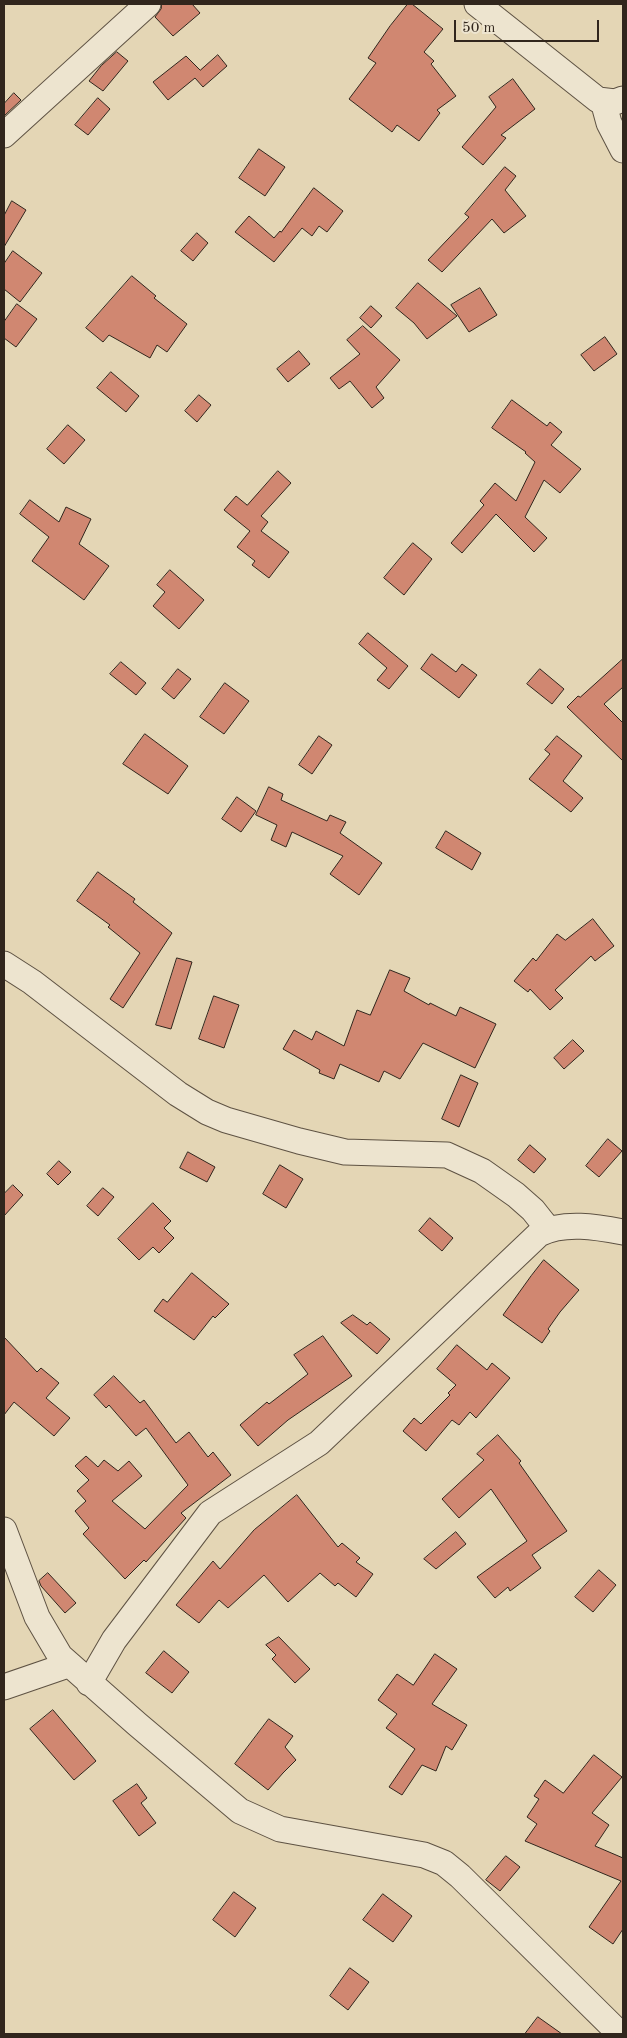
<!DOCTYPE html>
<style>
body{margin:0}
#map{position:relative;width:627px;height:2038px;overflow:hidden;background:#e4d6b5;font-family:"Old Standard TT",serif}
canvas{display:block}
.frame{position:absolute;inset:0;border:5px solid #31261d;pointer-events:none}
.scale{position:absolute;left:454px;top:20px;width:145px;height:22px;box-sizing:border-box;border:2px solid #31261d;border-top:0;padding-left:6px;font-size:15px;line-height:18px;white-space:nowrap;color:#31261d;-webkit-text-stroke:4px #ede4cf;paint-order:stroke}
</style>
<div id="map">
<canvas width="627" height="2038"></canvas>
<div class="frame"></div>
<div class="scale">50 m</div>
</div>
<script>
const ctx = document.querySelector('canvas').getContext('2d');
ctx.lineJoin = 'round';
function fillPath(path, color) {
  ctx.fillStyle = color;
  ctx.fill(path, 'evenodd');
}
function trace(path, color, width, dash) {
  ctx.strokeStyle = color;
  ctx.lineWidth = width;
  ctx.lineCap = dash ? 'butt' : 'round';
  ctx.setLineDash(dash || []);
  ctx.stroke(path);
}
const building = new Path2D(`
 M 162,4 L 192,4 L 200,13 L 173,36 L 155,17 L 161,9 Z
 M 408,4 L 412,4 L 443,29 L 424,52 L 434,61 L 431,64 L 456,96 L 437,110 L 440,113 L 419,141 L 397,125 L 392,132 L 349,99 L 376,63 L 368,58 L 390,26 Z
 M 117,52 L 128,61 L 103,91 L 89,81 L 101,66 Z
 M 218,55 L 227,66 L 203,87 L 195,78 L 168,100 L 153,82 L 186,56 L 200,70 Z
 M 513,79 L 535,109 L 501,135 L 506,138 L 483,165 L 462,147 L 496,107 L 489,97 Z
 M 14,93 L 21,100 L 4,116 L 4,104 Z
 M 98,98 L 110,109 L 88,135 L 75,125 Z
 M 259,149 L 285,167 L 265,196 L 239,178 Z
 M 505,167 L 516,176 L 505,190 L 526,216 L 504,233 L 492,219 L 442,272 L 428,260 L 469,217 L 465,214 Z
 M 314,188 L 343,211 L 327,232 L 319,226 L 312,236 L 302,228 L 274,262 L 235,232 L 249,216 L 274,238 L 280,231 L 281,232 Z
 M 12,201 L 26,210 L 4,247 L 4,216 Z
 M 197,233 L 208,243 L 193,261 L 181,251 Z
 M 13,251 L 42,273 L 20,302 L 4,289 L 4,264 Z
 M 132,276 L 156,296 L 154,298 L 187,324 L 167,352 L 157,345 L 150,358 L 109,335 L 103,342 L 86,328 Z
 M 418,283 L 457,316 L 427,339 L 414,323 L 396,308 Z
 M 480,288 L 497,315 L 469,332 L 451,305 Z
 M 17,304 L 37,319 L 16,347 L 4,338 L 4,322 Z
 M 371,306 L 382,316 L 371,328 L 360,318 Z
 M 363,326 L 400,360 L 376,387 L 384,398 L 372,408 L 350,381 L 339,389 L 330,378 L 360,354 L 347,340 Z
 M 605,337 L 617,354 L 594,371 L 581,355 Z
 M 299,351 L 310,364 L 288,382 L 277,369 Z
 M 111,372 L 139,396 L 126,412 L 97,388 Z
 M 199,395 L 211,405 L 197,422 L 185,411 Z
 M 512,400 L 547,426 L 550,422 L 562,432 L 551,445 L 581,469 L 560,493 L 544,480 L 525,517 L 547,538 L 534,552 L 496,514 L 462,553 L 451,543 L 484,505 L 480,501 L 495,483 L 516,501 L 535,462 L 525,453 L 526,452 L 492,428 Z
 M 68,425 L 85,440 L 64,464 L 47,449 Z
 M 278,471 L 291,483 L 261,516 L 268,522 L 261,531 L 289,552 L 269,578 L 252,565 L 255,561 L 237,547 L 250,531 L 224,510 L 236,496 L 247,505 Z
 M 30,500 L 59,522 L 66,507 L 91,519 L 79,544 L 109,566 L 84,600 L 32,561 L 49,537 L 20,514 Z
 M 413,543 L 432,559 L 404,595 L 384,578 Z
 M 170,570 L 204,600 L 179,629 L 153,606 L 165,592 L 157,585 Z
 M 368,633 L 408,666 L 389,689 L 377,680 L 387,668 L 359,644 Z
 M 432,654 L 456,672 L 462,664 L 477,675 L 459,698 L 421,669 Z
 M 623,659 L 623,687 L 604,704 L 623,723 L 623,761 L 567,707 L 578,696 L 580,697 Z
 M 121,662 L 146,683 L 136,695 L 110,674 Z
 M 178,669 L 191,679 L 174,699 L 162,689 Z
 M 540,669 L 564,689 L 552,704 L 527,684 Z
 M 225,683 L 249,701 L 224,734 L 200,717 Z
 M 145,734 L 188,766 L 168,794 L 123,764 Z
 M 319,736 L 332,745 L 312,774 L 299,765 Z
 M 557,736 L 582,756 L 563,781 L 583,798 L 571,812 L 529,779 L 550,754 L 545,750 Z
 M 269,787 L 283,794 L 281,800 L 327,821 L 330,815 L 346,822 L 340,833 L 382,863 L 359,895 L 330,874 L 343,856 L 292,832 L 286,847 L 271,840 L 277,825 L 256,815 Z
 M 237,797 L 256,811 L 241,832 L 222,819 Z
 M 446,831 L 481,853 L 472,870 L 436,848 Z
 M 98,872 L 135,899 L 133,902 L 172,933 L 123,1008 L 110,999 L 140,953 L 108,927 L 110,925 L 77,901 Z
 M 593,919 L 614,946 L 595,961 L 591,956 L 555,990 L 563,998 L 550,1010 L 530,989 L 528,992 L 514,981 L 533,958 L 536,961 L 557,934 L 565,940 Z
 M 177,958 L 192,962 L 171,1029 L 156,1025 Z
 M 390,970 L 410,978 L 404,991 L 429,1005 L 430,1003 L 456,1016 L 460,1007 L 496,1024 L 475,1068 L 423,1043 L 400,1079 L 384,1071 L 379,1082 L 340,1064 L 334,1079 L 319,1073 L 320,1070 L 283,1049 L 294,1030 L 312,1040 L 316,1031 L 344,1046 L 357,1010 L 370,1015 Z
 M 214,996 L 239,1005 L 224,1048 L 199,1039 Z
 M 573,1040 L 584,1051 L 564,1069 L 554,1058 Z
 M 461,1075 L 478,1083 L 459,1127 L 442,1119 Z
 M 608,1139 L 622,1151 L 599,1177 L 586,1166 Z
 M 530,1145 L 546,1159 L 534,1173 L 518,1160 Z
 M 188,1152 L 215,1167 L 207,1182 L 180,1168 Z
 M 59,1161 L 71,1172 L 58,1185 L 47,1174 Z
 M 280,1165 L 303,1179 L 286,1208 L 263,1194 Z
 M 13,1185 L 23,1195 L 4,1216 L 4,1194 Z
 M 103,1188 L 114,1197 L 98,1216 L 87,1206 Z
 M 153,1203 L 171,1221 L 164,1228 L 174,1238 L 159,1253 L 153,1247 L 139,1260 L 118,1239 Z
 M 430,1218 L 453,1238 L 442,1251 L 419,1231 Z
 M 544,1260 L 579,1290 L 560,1312 L 548,1329 L 550,1331 L 542,1343 L 503,1315 L 531,1276 Z
 M 192,1273 L 229,1304 L 215,1318 L 213,1316 L 194,1340 L 154,1311 L 163,1299 L 167,1302 Z
 M 353,1315 L 367,1325 L 370,1322 L 390,1339 L 377,1354 L 341,1323 Z
 M 323,1336 L 352,1376 L 288,1420 L 258,1446 L 240,1425 L 267,1402 L 269,1404 L 308,1374 L 294,1355 Z
 M 4,1337 L 37,1372 L 41,1368 L 59,1383 L 46,1398 L 70,1418 L 54,1436 L 14,1402 L 4,1415 Z
 M 457,1345 L 487,1370 L 492,1363 L 510,1378 L 476,1418 L 470,1412 L 459,1425 L 452,1420 L 426,1451 L 403,1431 L 414,1418 L 421,1424 L 450,1395 L 448,1393 L 456,1385 L 437,1369 Z
 M 114,1376 L 140,1403 L 144,1400 L 176,1443 L 189,1432 L 208,1457 L 213,1452 L 231,1475 L 181,1513 L 186,1518 L 146,1562 L 144,1560 L 125,1579 L 83,1534 L 89,1528 L 75,1511 L 86,1501 L 77,1491 L 89,1480 L 75,1466 L 86,1456 L 98,1467 L 104,1460 L 118,1471 L 129,1461 L 142,1476 L 112,1501 L 145,1529 L 188,1485 L 146,1428 L 136,1436 L 109,1405 L 106,1408 L 94,1395 Z
 M 498,1435 L 521,1461 L 519,1463 L 567,1531 L 532,1555 L 541,1568 L 510,1591 L 508,1587 L 495,1598 L 477,1577 L 527,1541 L 491,1489 L 459,1518 L 442,1499 L 484,1460 L 477,1454 Z
 M 297,1495 L 338,1547 L 342,1543 L 360,1558 L 356,1562 L 373,1574 L 356,1597 L 338,1583 L 335,1586 L 320,1573 L 288,1602 L 264,1575 L 228,1608 L 219,1600 L 199,1623 L 176,1605 L 213,1561 L 220,1569 L 254,1530 Z
 M 456,1532 L 466,1544 L 436,1569 L 424,1559 Z
 M 599,1570 L 616,1585 L 593,1612 L 575,1597 Z
 M 48,1573 L 76,1603 L 65,1613 L 41,1586 L 39,1581 Z
 M 279,1637 L 310,1669 L 295,1683 L 272,1659 L 276,1655 L 266,1645 Z
 M 164,1651 L 189,1672 L 172,1693 L 146,1673 Z
 M 435,1654 L 457,1669 L 432,1704 L 467,1725 L 452,1750 L 446,1746 L 436,1771 L 422,1765 L 402,1795 L 389,1787 L 415,1749 L 386,1728 L 397,1714 L 378,1700 L 397,1674 L 413,1685 Z
 M 53,1710 L 96,1761 L 74,1780 L 30,1729 Z
 M 269,1719 L 293,1736 L 285,1747 L 296,1760 L 283,1773 L 268,1790 L 235,1764 Z
 M 594,1755 L 622,1777 L 592,1813 L 609,1825 L 595,1846 L 623,1858 L 623,1929 L 613,1944 L 589,1927 L 621,1881 L 525,1841 L 537,1824 L 527,1817 L 539,1799 L 534,1796 L 545,1780 L 563,1793 Z
 M 137,1784 L 147,1798 L 141,1803 L 156,1823 L 139,1836 L 113,1801 Z
 M 506,1856 L 520,1867 L 500,1891 L 486,1880 Z
 M 234,1892 L 256,1908 L 235,1937 L 213,1920 Z
 M 383,1894 L 412,1916 L 393,1942 L 363,1920 Z
 M 350,1968 L 369,1982 L 348,2010 L 330,1996 Z
 M 538,2017 L 562,2034 L 525,2034 Z`);
fillPath(building, '#d08771');
trace(building, '#31261d', 1);
const minor = new Path2D(`
 M 477,4 L 598,100 L 615,102 L 623,99
 M 603,101 L 609,123 L 623,150
 M 4,135 L 148,4
 M 4,964 L 32,982 L 178,1094 L 207,1112 L 226,1120 L 299,1141 L 345,1152 L 447,1155 L 482,1171 L 516,1195 L 533,1210 L 548,1229
 M 4,1530 L 37,1617 L 60,1656 L 137,1724 L 240,1811 L 280,1829 L 424,1855 L 444,1863 L 460,1876 L 620,2034
 M 89,1683 L 114,1640 L 210,1513 L 319,1443 L 539,1234 C 564,1221 597,1227 623,1232
 M 4,1687 L 68,1665`);
trace(minor, '#5e5243', 27);
trace(minor, '#ede4cf', 25);
</script>
